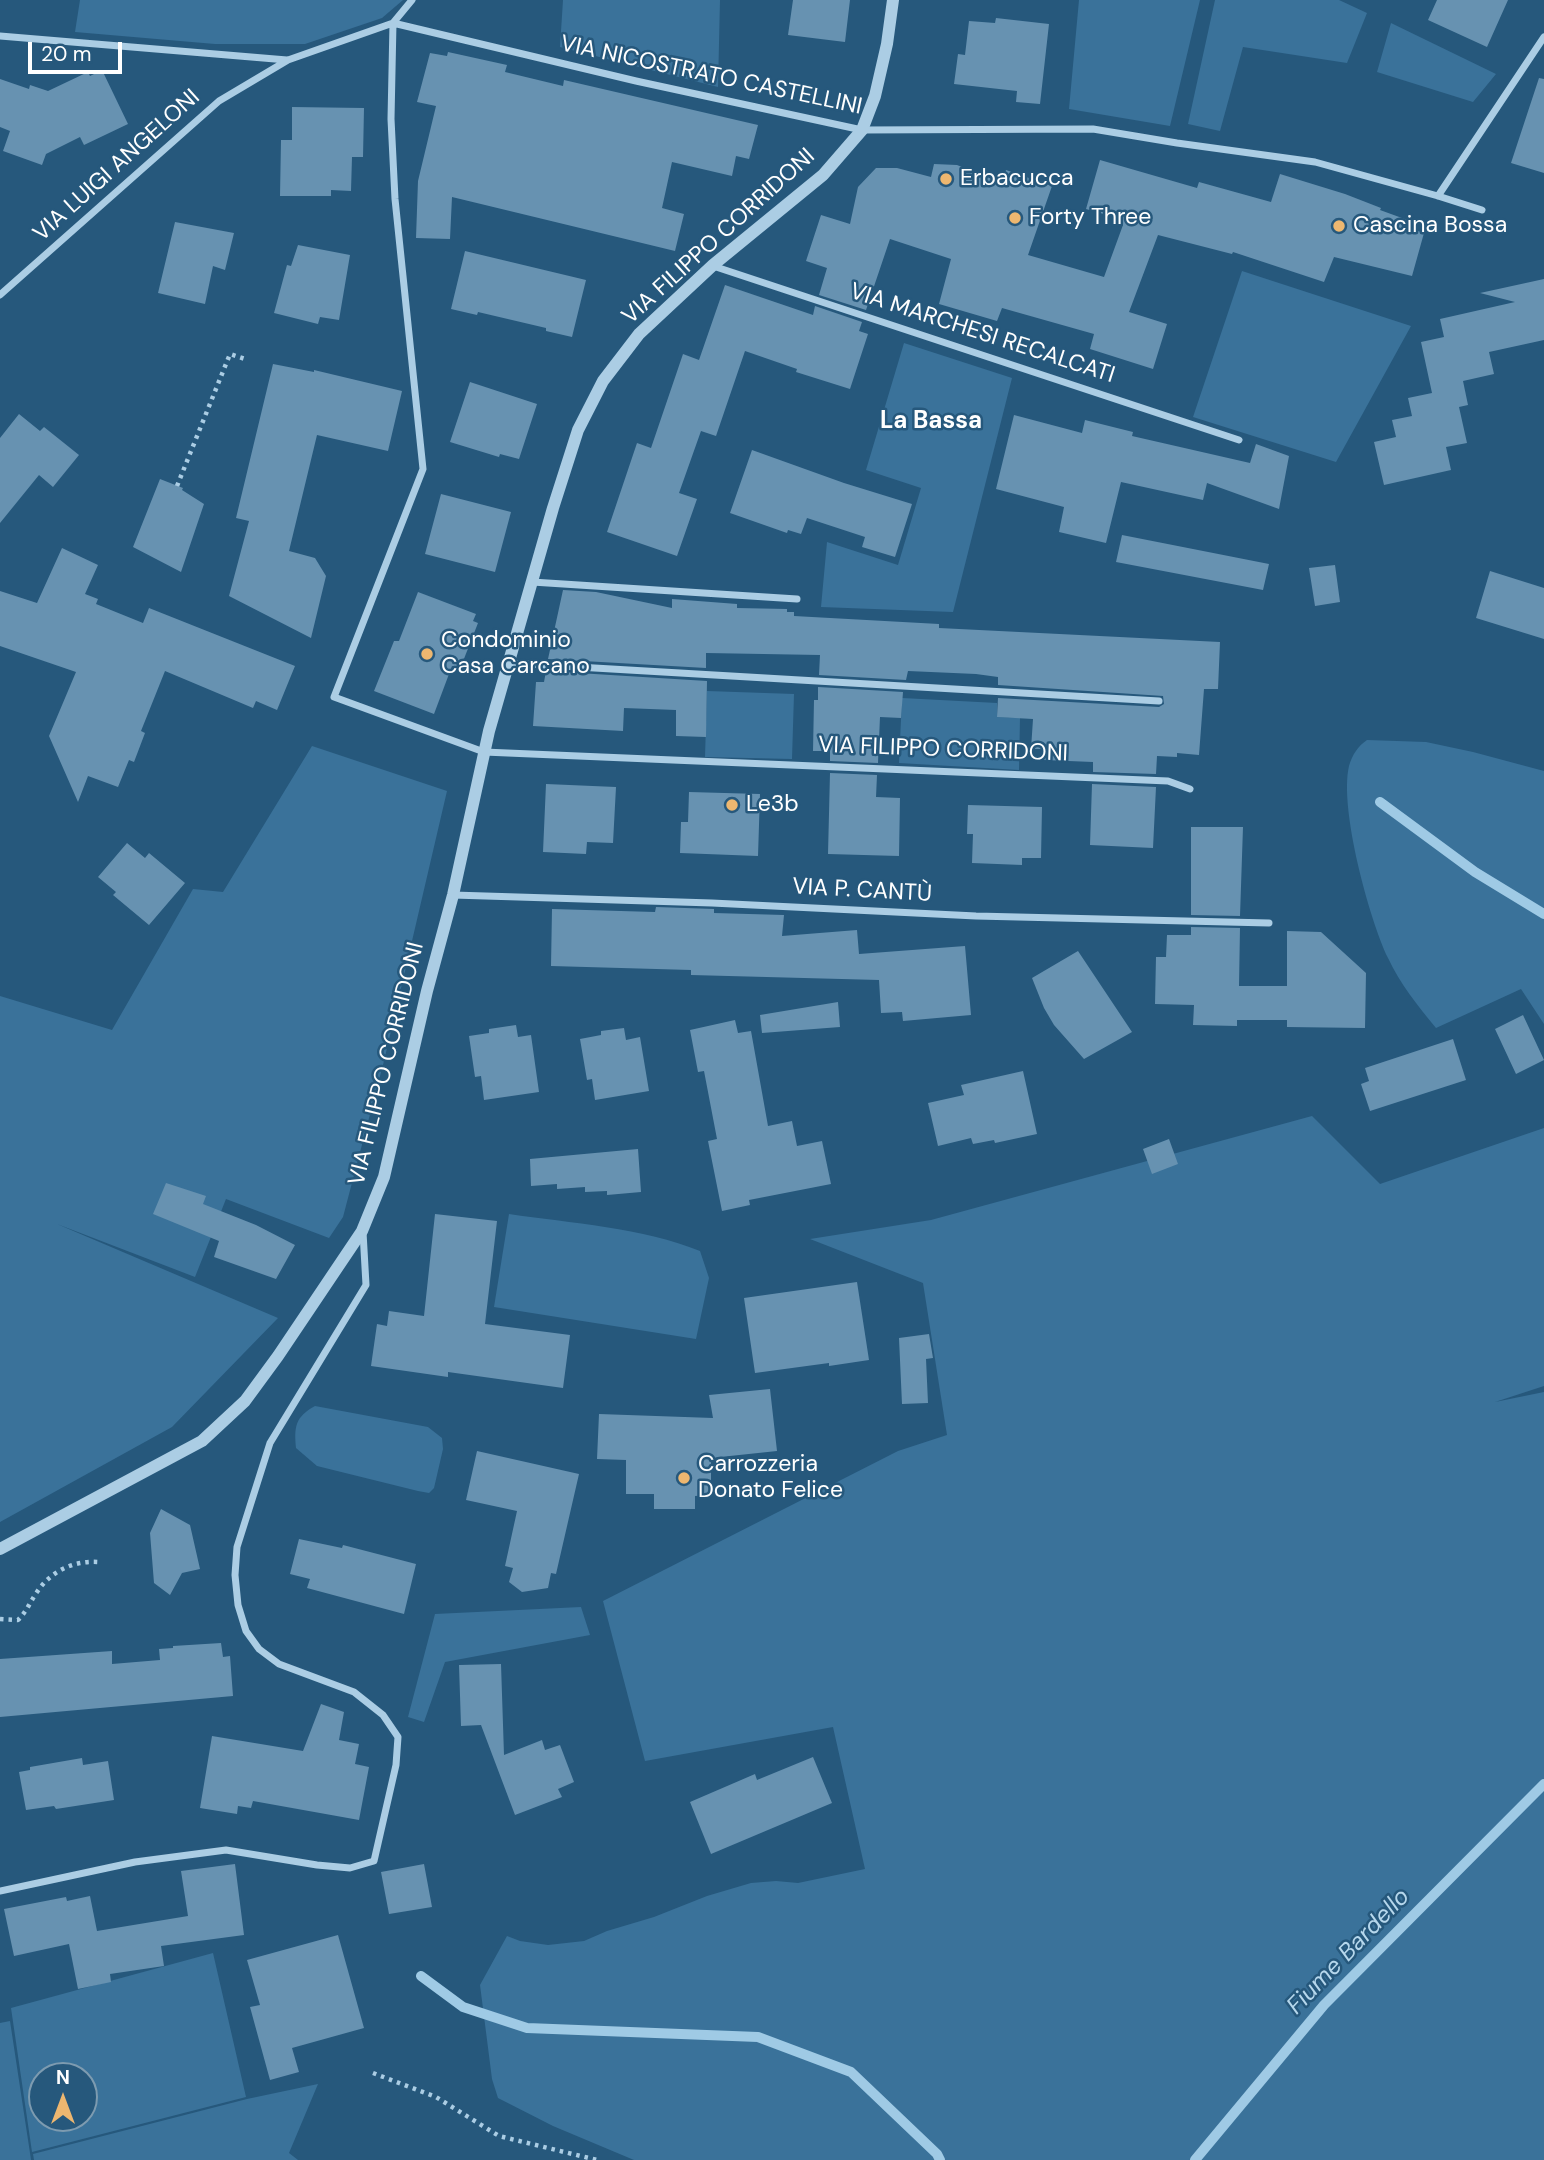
<!DOCTYPE html>
<meta charset="utf-8">
<style>
body{margin:0}
#map{position:relative;width:1544px;height:2160px;overflow:hidden;background:#26587c;font-family:"DM Sans",sans-serif}
canvas{display:block}
.north{position:absolute;left:28px;top:2062px;width:70px;height:70px;box-sizing:border-box;background:#26587c;border:2px solid #7d9bb0;border-radius:50%;rotate:0deg;font-size:19px;font-weight:700;line-height:28px;text-align:center;color:#fff}
.north::after{content:'';display:block;margin:auto;width:24px;height:32px;background:#edb770;clip-path:polygon(50% 0,100% 100%,50% 72%,0 100%)}
.scale{position:absolute;left:28px;top:42px;width:94px;height:32px;box-sizing:border-box;border:4px solid #fff;border-top:0;padding-left:9px;font-size:21px;line-height:24px;white-space:nowrap;color:#fff;-webkit-text-stroke:5px #26587c;paint-order:stroke}
</style>
<div id="map">
<canvas width="1544" height="2160"></canvas>
<div class="north">N</div>
<div class="scale">20 m</div>
</div>
<script>
const ctx = document.querySelector('canvas').getContext('2d');
ctx.lineJoin = 'round';
function fillPath(path, color) {
  ctx.fillStyle = color;
  ctx.fill(path, 'evenodd');
}
function trace(path, color, width, dash) {
  ctx.strokeStyle = color;
  ctx.lineWidth = width;
  ctx.lineCap = dash ? 'butt' : 'round';
  ctx.setLineDash(dash || []);
  ctx.stroke(path);
}
function drawText(font, color, halo, rows, align = 'center') {
  ctx.font = font + ' "DM Sans",sans-serif';
  ctx.lineWidth = 5;
  ctx.setLineDash([]);
  ctx.textBaseline = 'middle';
  ctx.strokeStyle = halo;
  ctx.fillStyle = color;
  for (const [text, x, y, turn = 0] of rows) {
    ctx.save();
    ctx.translate(x, y);
    ctx.rotate((+turn || 0) * Math.PI / 180);
    ctx.textAlign = isNaN(turn) ? turn : align;
    if (halo) ctx.strokeText(text, 0, 0);
    ctx.fillText(text, 0, 0);
    ctx.restore();
  }
}
fillPath(new Path2D(`
 M 80,0 L 403,0 L 382,18 L 305,44 L 215,44 L 75,32 Z
 M 563,0 L 720,0 L 718,87 L 560,47 Z
 M 1079,0 L 1200,0 L 1170,126 L 1069,109 Z
 M 1215,0 L 1339,0 L 1367,13 L 1347,63 L 1243,47 L 1220,131 L 1188,124 Z
 M 1391,23 L 1496,74 L 1473,102 L 1377,72 Z
 M 1242,271 L 1411,326 L 1336,462 L 1193,417 Z
 M 904,343 L 1012,378 L 953,612 L 821,607 L 827,542 L 898,565 L 921,488 L 866,470 Z
 M 707,691 L 794,694 L 792,759 L 705,757 Z
 M 902,698 L 997,703 L 997,717 L 1020,718 L 1019,770 L 899,763 Z
 M 1367,740 L 1426,742 L 1473,752 L 1544,771 L 1544,1024 L 1521,989 L 1436,1028 C 1418,1006 1400,984 1388,958 C 1369,918 1339,808 1349,766 C 1352,755 1358,746 1367,740 Z
 M 312,746 L 447,791 L 384,1061 L 343,1217 L 329,1238 L 226,1199 L 195,1277 L 57,1224 L 278,1318 L 172,1427 L 0,1522 L 0,996 L 112,1030 L 193,889 L 223,892 Z
 M 1312,1116 L 1380,1184 L 1544,1128 L 1544,1386 L 1495,1402 L 1544,1392 L 1544,2160 L 634,2160 L 553,2126 L 498,2098 L 492,2079 L 480,1985 L 507,1936 L 520,1941 L 548,1945 L 584,1941 L 607,1931 L 654,1917 L 707,1896 L 751,1883 L 776,1881 L 798,1883 L 865,1869 L 833,1727 L 645,1761 L 603,1601 L 898,1451 L 947,1435 L 923,1283 L 810,1239 L 931,1220 Z
 M 509,1214 C 570,1223 644,1228 700,1251 L 709,1278 L 696,1339 L 494,1307 Z
 M 315,1406 L 428,1427 L 442,1438 L 443,1449 L 434,1488 L 429,1493 L 418,1491 L 317,1466 L 296,1448 C 294,1427 295,1417 315,1406 Z
 M 581,1607 L 590,1635 L 445,1662 L 424,1722 L 408,1717 L 435,1614 Z
 M 213,1953 L 246,2097 L 32,2152 L 11,2008 ZM 42,2076 L 84,2076 L 84,2118 L 42,2118 Z
 M 10,2021 L 30,2153 L 31,2160 L 0,2160 L 0,2023 Z
 M 318,2084 L 289,2153 L 298,2160 L 34,2160 L 33,2154 L 247,2099 Z`), '#3a729a');
trace(new Path2D(`
 M 1380,802 L 1475,872 L 1544,914
 M 421,1976 L 463,2007 L 527,2028 L 758,2037 L 851,2072 L 937,2154 L 940,2160
 M 1195,2160 L 1324,2005 L 1544,1784`), '#9fcae5', 10);
fillPath(new Path2D(`
 M 793,0 L 850,0 L 845,42 L 788,35 Z
 M 1437,0 L 1508,0 L 1487,47 L 1428,20 Z
 M 996,18 L 1049,24 L 1040,104 L 1016,102 L 1017,91 L 954,84 L 958,54 L 965,55 L 969,21 L 995,23 Z
 M 448,52 L 507,65 L 505,72 L 563,86 L 564,80 L 758,125 L 749,159 L 736,156 L 732,176 L 672,162 L 662,208 L 684,214 L 675,251 L 452,197 L 450,239 L 416,238 L 418,181 L 436,106 L 417,102 L 430,53 L 447,56 Z
 M 102,70 L 128,124 L 84,145 L 80,137 L 46,154 L 42,165 L 3,151 L 10,131 L 0,127 L 0,79 L 29,89 L 30,85 L 48,91 L 88,72 L 90,76 Z
 M 1539,78 L 1544,79 L 1544,173 L 1511,163 Z
 M 292,107 L 364,108 L 363,157 L 352,157 L 351,191 L 331,190 L 331,196 L 280,196 L 281,140 L 292,140 Z
 M 1100,160 L 1197,188 L 1199,182 L 1271,202 L 1280,174 L 1345,194 L 1381,208 L 1380,210 L 1413,222 L 1412,229 L 1424,233 L 1412,276 L 1334,257 L 1324,282 L 1233,252 L 1232,254 L 1158,235 L 1129,312 L 1167,324 L 1153,369 L 1090,349 L 1094,334 L 1002,308 L 997,321 L 939,304 L 951,259 L 890,239 L 866,310 L 819,295 L 827,268 L 806,261 L 821,215 L 850,224 L 858,187 L 876,168 L 897,168 L 931,177 L 934,164 L 957,165 L 1002,183 L 1006,170 L 1052,186 L 1028,255 L 1104,277 L 1123,225 L 1116,223 L 1118,218 L 1086,209 Z
 M 175,222 L 234,233 L 225,270 L 213,266 L 205,304 L 158,293 Z
 M 298,245 L 350,255 L 339,320 L 320,317 L 318,324 L 274,313 L 287,265 L 291,266 Z
 M 465,251 L 586,280 L 572,337 L 546,331 L 546,328 L 478,312 L 477,315 L 451,309 Z
 M 1544,279 L 1544,340 L 1489,352 L 1494,374 L 1463,381 L 1468,405 L 1459,407 L 1467,443 L 1446,447 L 1451,470 L 1384,485 L 1374,442 L 1396,437 L 1392,420 L 1412,416 L 1408,398 L 1432,393 L 1421,342 L 1444,337 L 1440,319 L 1515,302 L 1480,293 Z
 M 725,285 L 813,315 L 815,306 L 862,322 L 859,331 L 868,334 L 850,389 L 796,372 L 797,369 L 745,351 L 716,436 L 701,431 L 679,493 L 697,499 L 677,556 L 607,532 L 637,443 L 651,448 L 683,354 L 699,360 Z
 M 273,364 L 314,372 L 314,370 L 402,391 L 388,451 L 317,435 L 289,551 L 315,558 L 326,576 L 311,638 L 229,596 L 249,521 L 236,518 Z
 M 470,382 L 537,404 L 519,459 L 500,454 L 499,457 L 450,442 Z
 M 19,414 L 40,431 L 44,427 L 79,455 L 53,487 L 39,475 L 0,523 L 0,438 Z
 M 1014,415 L 1082,433 L 1085,420 L 1133,432 L 1132,436 L 1250,463 L 1256,444 L 1289,456 L 1279,509 L 1207,483 L 1203,500 L 1121,482 L 1106,543 L 1059,532 L 1064,507 L 996,489 Z
 M 752,450 L 844,483 L 912,504 L 895,557 L 862,547 L 865,537 L 807,518 L 801,534 L 788,530 L 787,533 L 730,513 Z
 M 160,479 L 183,488 L 182,490 L 204,504 L 181,572 L 133,547 Z
 M 441,494 L 511,512 L 495,572 L 425,554 Z
 M 1122,535 L 1269,564 L 1263,590 L 1116,562 Z
 M 62,548 L 98,565 L 85,594 L 98,599 L 96,604 L 143,623 L 149,608 L 295,666 L 277,710 L 256,701 L 253,708 L 165,671 L 141,731 L 145,733 L 134,762 L 129,760 L 118,787 L 88,776 L 78,802 L 49,736 L 76,672 L 0,646 L 0,591 L 37,603 Z
 M 1335,565 L 1340,602 L 1315,606 L 1309,568 Z
 M 1490,571 L 1544,588 L 1544,639 L 1476,618 Z
 M 563,590 L 596,592 L 672,608 L 672,599 L 737,604 L 737,608 L 787,609 L 787,612 L 794,612 L 794,616 L 939,624 L 939,628 L 1220,642 L 1218,689 L 1204,689 L 1199,755 L 1177,753 L 1177,757 L 1157,756 L 1156,774 L 1093,772 L 1093,762 L 1044,760 L 1044,749 L 1031,749 L 1033,719 L 997,717 L 998,698 L 1159,707 L 1164,704 L 1163,696 L 998,685 L 998,677 L 976,674 L 908,671 L 906,680 L 819,675 L 820,655 L 706,653 L 706,668 L 548,659 Z
 M 418,592 L 476,614 L 473,621 L 478,623 L 460,669 L 452,666 L 434,714 L 374,691 L 394,641 L 399,641 Z
 M 546,671 L 707,681 L 706,737 L 676,736 L 676,710 L 624,708 L 623,731 L 533,726 L 536,682 L 544,682 Z
 M 818,687 L 903,692 L 901,718 L 880,717 L 878,763 L 830,761 L 830,751 L 813,751 L 814,700 L 818,700 Z
 M 830,773 L 877,775 L 876,797 L 900,798 L 899,856 L 828,854 Z
 M 546,784 L 616,787 L 613,843 L 587,842 L 586,854 L 543,852 Z
 M 1092,784 L 1156,787 L 1153,848 L 1090,845 Z
 M 689,792 L 760,794 L 758,856 L 680,853 L 681,822 L 688,822 Z
 M 968,805 L 1042,807 L 1041,858 L 1022,858 L 1022,865 L 972,863 L 973,834 L 967,834 Z
 M 1191,827 L 1243,827 L 1240,916 L 1191,915 Z
 M 127,843 L 145,858 L 149,853 L 185,883 L 149,925 L 113,895 L 116,892 L 98,877 Z
 M 656,907 L 714,909 L 714,913 L 784,915 L 782,936 L 857,930 L 859,954 L 965,946 L 971,1015 L 903,1021 L 902,1012 L 881,1013 L 879,980 L 691,975 L 691,970 L 551,966 L 552,909 L 655,912 Z
 M 1191,927 L 1240,928 L 1239,986 L 1287,986 L 1287,931 L 1321,932 L 1366,973 L 1365,1028 L 1287,1027 L 1287,1020 L 1237,1020 L 1237,1026 L 1193,1025 L 1194,1005 L 1155,1004 L 1156,957 L 1166,957 L 1167,935 L 1191,935 Z
 M 1078,951 L 1132,1032 L 1084,1059 L 1054,1025 L 1044,1008 L 1032,978 Z
 M 838,1002 L 840,1027 L 762,1033 L 760,1015 Z
 M 1523,1015 L 1544,1060 L 1516,1074 L 1495,1029 Z
 M 735,1020 L 738,1033 L 751,1031 L 768,1126 L 792,1121 L 797,1146 L 822,1141 L 831,1184 L 749,1200 L 750,1205 L 722,1211 L 708,1141 L 717,1139 L 704,1071 L 698,1072 L 690,1030 Z
 M 516,1025 L 518,1037 L 531,1035 L 539,1092 L 484,1100 L 481,1076 L 475,1077 L 469,1036 L 489,1033 L 489,1029 Z
 M 624,1028 L 626,1040 L 640,1037 L 649,1091 L 595,1100 L 592,1079 L 587,1080 L 580,1039 L 601,1035 L 601,1031 Z
 M 1453,1039 L 1466,1080 L 1370,1111 L 1361,1084 L 1369,1081 L 1365,1068 Z
 M 1023,1071 L 1037,1134 L 995,1143 L 994,1140 L 973,1144 L 971,1138 L 938,1146 L 928,1103 L 964,1095 L 961,1085 Z
 M 1169,1139 L 1178,1164 L 1152,1174 L 1143,1149 Z
 M 638,1149 L 641,1192 L 607,1195 L 607,1191 L 585,1192 L 585,1187 L 557,1189 L 557,1184 L 531,1186 L 530,1159 Z
 M 166,1183 L 206,1196 L 203,1204 L 256,1225 L 295,1245 L 276,1279 L 214,1257 L 219,1241 L 153,1214 Z
 M 435,1214 L 497,1221 L 485,1324 L 570,1335 L 563,1388 L 448,1372 L 448,1377 L 371,1366 L 377,1324 L 387,1326 L 389,1311 L 424,1316 Z
 M 857,1282 L 869,1360 L 829,1366 L 829,1363 L 755,1373 L 744,1298 Z
 M 929,1334 L 933,1358 L 926,1359 L 928,1403 L 902,1404 L 899,1338 Z
 M 770,1389 L 777,1451 L 711,1458 L 711,1495 L 695,1496 L 695,1509 L 654,1509 L 654,1494 L 626,1494 L 626,1460 L 597,1459 L 599,1414 L 713,1418 L 709,1395 Z
 M 477,1451 L 579,1474 L 556,1574 L 551,1573 L 548,1588 L 522,1592 L 509,1582 L 513,1568 L 505,1566 L 517,1511 L 466,1500 Z
 M 161,1509 L 190,1525 L 200,1569 L 182,1573 L 170,1595 L 154,1583 L 150,1533 Z
 M 299,1539 L 342,1548 L 343,1545 L 416,1564 L 404,1614 L 307,1588 L 310,1579 L 290,1574 Z
 M 221,1643 L 223,1657 L 230,1656 L 233,1696 L 0,1717 L 0,1659 L 112,1651 L 112,1664 L 160,1660 L 159,1649 L 173,1648 L 173,1646 Z
 M 501,1664 L 504,1755 L 542,1740 L 545,1750 L 560,1745 L 574,1782 L 558,1789 L 562,1797 L 515,1815 L 481,1725 L 461,1726 L 459,1665 Z
 M 321,1704 L 344,1712 L 339,1740 L 359,1744 L 355,1764 L 369,1767 L 359,1820 L 253,1801 L 251,1808 L 238,1806 L 237,1814 L 200,1808 L 212,1736 L 303,1751 Z
 M 813,1757 L 832,1803 L 711,1854 L 690,1802 L 755,1774 L 757,1780 Z
 M 82,1758 L 83,1765 L 108,1761 L 114,1800 L 56,1809 L 54,1806 L 26,1810 L 19,1772 L 30,1770 L 30,1767 Z
 M 235,1864 L 244,1935 L 161,1946 L 164,1966 L 110,1974 L 111,1982 L 78,1989 L 69,1944 L 14,1956 L 4,1909 L 66,1897 L 67,1901 L 90,1896 L 97,1931 L 188,1916 L 181,1871 Z
 M 424,1864 L 432,1907 L 389,1914 L 381,1872 Z
 M 338,1935 L 364,2028 L 292,2048 L 299,2072 L 270,2080 L 250,2007 L 260,2005 L 247,1960 Z`), '#6792b1');
trace(new Path2D(`
 M 177,486 L 230,354 L 248,360
 M 0,1619 L 18,1620 C 27,1611 30,1602 37,1592 C 51,1571 74,1560 99,1562
 M 373,2073 L 436,2097 L 499,2136 L 597,2160`), '#abcde4', 4.5, [3.5, 5]);
trace(new Path2D(`
 M 393,23 L 391,119 L 395,199 L 423,469 L 334,697 L 484,752 L 1168,781 L 1190,789
 M 393,23 L 636,81 L 862,130 L 1093,129 L 1177,143 L 1315,162 L 1438,196 L 1482,210
 M 0,36 L 287,60
 M 1438,196 L 1544,37
 M 713,266 L 1239,440
 M 0,295 L 219,101 L 288,60 L 393,23 L 412,0
 M 532,582 L 797,599
 M 509,663 L 1159,701
 M 453,895 L 712,903 L 976,916 L 1269,923
 M 0,1891 L 135,1862 L 226,1850 L 317,1865 L 350,1868 L 374,1861 L 396,1765 L 398,1737 L 383,1715 L 354,1692 L 279,1664 L 259,1649 L 246,1631 L 238,1605 L 235,1575 L 237,1547 L 270,1443 L 366,1285 L 363,1232`), '#abcde4', 7);
trace(new Path2D(`
 M 0,1549 L 202,1441 L 245,1401 L 278,1356 L 362,1231 L 384,1177 L 427,991 L 453,895 L 489,731 L 553,508 L 578,430 L 603,381 L 639,334 L 713,265 L 823,175 L 862,130 L 875,96 L 887,44 L 893,0`), '#abcde4', 12);
for (const [x, y, r, color] of [
 [946,179,7,"#edb770"],
 [1015,218,7,"#edb770"],
 [1339,226,7,"#edb770"],
 [427,654,7,"#edb770"],
 [732,805,7,"#edb770"],
 [684,1478,7,"#edb770"]
]) {
  const dot = new Path2D();
  dot.arc(x, y, r, 0, 2 * Math.PI);
  ctx.fillStyle = color;
  ctx.fill(dot);
  trace(dot, '#26587c', 2.5);
}
drawText('23px', '#fff', '#26587c', [
 ["VIA NICOSTRATO CASTELLINI",711,76,12],
 ["VIA LUIGI ANGELONI",117,166,-42],
 ["VIA FILIPPO CORRIDONI",719,237,-42],
 ["VIA MARCHESI RECALCATI",982,334,18],
 ["VIA FILIPPO CORRIDONI",943,750,2],
 ["VIA P. CANTÙ",862,891,3],
 ["VIA FILIPPO CORRIDONI",387,1064,-76]
]);
drawText('23px', '#fff', '#26587c', [
 ["Erbacucca",960,179],
 ["Forty Three",1029,218],
 ["Cascina Bossa",1353,226],
 ["Condominio",441,641],
 ["Casa Carcano",441,667],
 ["Le3b",746,805],
 ["Carrozzeria",698,1465],
 ["Donato Felice",698,1491]
], 'left');
drawText('bold 24px', '#fff', '#26587c', [
 ["La Bassa",931,422]
]);
drawText('italic 24px', '#b6d7ec', '#26587c', [
 ["Fiume Bardello",1349,1952,-46]
]);
</script>
